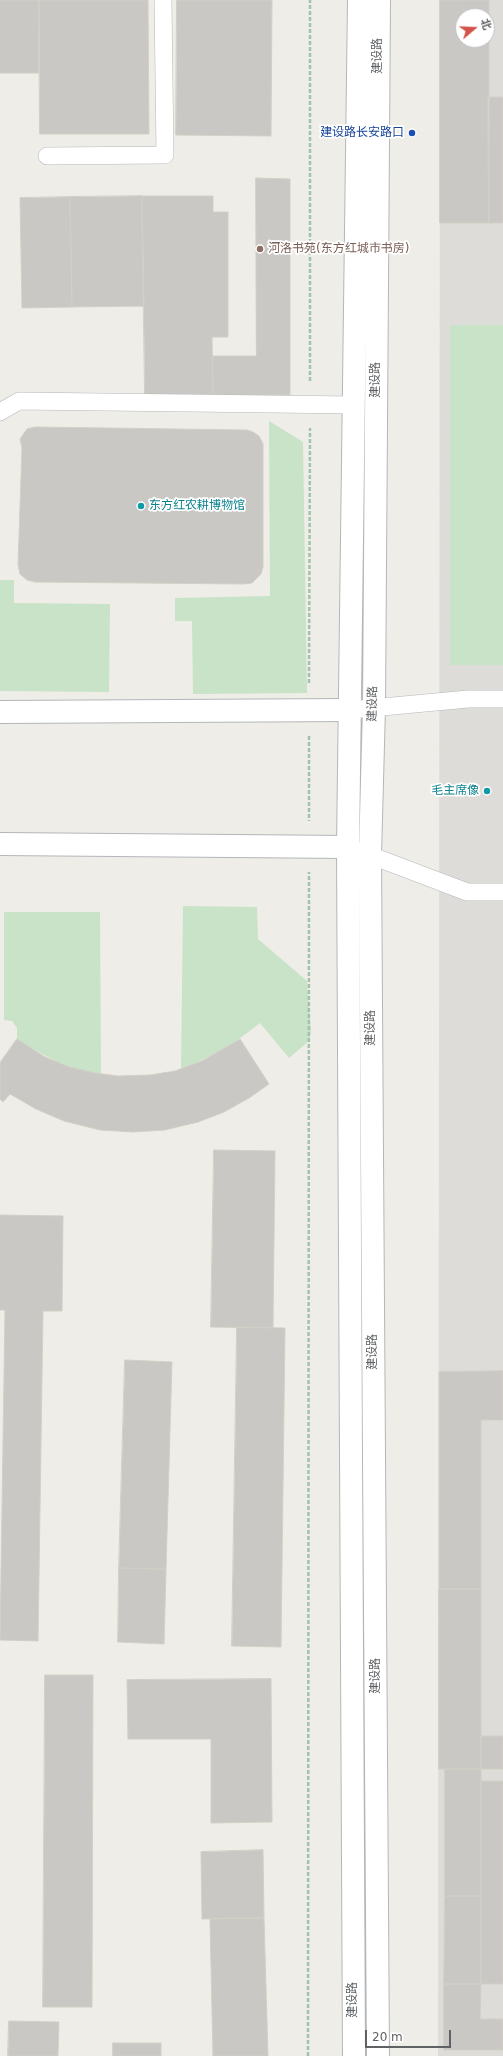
<!DOCTYPE html>
<meta charset="utf-8">
<style>
body{margin:0}
#map{position:relative;width:503px;height:2056px;overflow:hidden;background:#efede7;font-family:"DejaVu Sans","Noto Sans SC",sans-serif}
canvas{display:block}
.north{position:absolute;left:455px;top:8px;width:40px;height:40px;box-sizing:border-box;background:#fff;border:1px solid #bfc0c1;border-radius:50%;rotate:71deg;font-size:11px;font-weight:700;line-height:16px;text-align:center;color:#5f6265}
.north::after{content:'';display:block;margin:auto;width:14px;height:18px;background:#d35249;clip-path:polygon(50% 0,100% 100%,50% 72%,0 100%)}
.scale{position:absolute;left:365px;top:2030px;width:86px;height:18px;box-sizing:border-box;border:2px solid #5f6265;border-top:0;padding-left:5px;font-size:12px;line-height:14px;white-space:nowrap;color:#5f6265;-webkit-text-stroke:3px #fff;paint-order:stroke}
</style>
<div id="map">
<canvas width="503" height="2056"></canvas>
<div class="north">北</div>
<div class="scale">20 m</div>
</div>
<script>
const ctx = document.querySelector('canvas').getContext('2d');
ctx.lineJoin = 'round';
function fillPath(path, color) {
  ctx.fillStyle = color;
  ctx.fill(path, 'evenodd');
}
function trace(path, color, width, dash) {
  ctx.strokeStyle = color;
  ctx.lineWidth = width;
  ctx.lineCap = dash ? 'butt' : 'round';
  ctx.setLineDash(dash || []);
  ctx.stroke(path);
}
function drawText(font, color, halo, rows, align = 'center') {
  ctx.font = font + ' "DejaVu Sans","Noto Sans SC",sans-serif';
  ctx.lineWidth = 3.5;
  ctx.setLineDash([]);
  ctx.textBaseline = 'middle';
  ctx.strokeStyle = halo;
  ctx.fillStyle = color;
  for (const [text, x, y, turn = 0] of rows) {
    ctx.save();
    ctx.translate(x, y);
    ctx.rotate((+turn || 0) * Math.PI / 180);
    ctx.textAlign = isNaN(turn) ? turn : align;
    if (halo) ctx.strokeText(text, 0, 0);
    ctx.fillText(text, 0, 0);
    ctx.restore();
  }
}
fillPath(new Path2D(`
 M 440,0 L 503,0 L 503,2056 L 438,2056 ZM 463,16 L 487,16 L 487,40 L 463,40 Z`), '#dedcd9');
fillPath(new Path2D(`
 M 450,325 L 503,325 L 503,665 L 450,665 Z
 M 269,421 L 303,442 L 307,693 L 193,694 L 192,621 L 175,621 L 175,598 L 270,596 Z
 M 0,580 L 14,580 L 14,603 L 110,604 L 109,692 L 0,691 Z
 M 183,906 L 257,907 L 258,939 L 307,981 L 311,1031 L 309,1041 L 289,1058 L 260,1023 C 236,1042 211,1058 181,1069 Z
 M 4,912 L 100,912 L 101,1074 C 70,1070 43,1056 17,1039 L 17,1028 L 12,1021 L 4,1020 Z`), '#c8e3c7');
const building = new Path2D(`
 M 0,0 L 39,0 L 39,73 L 0,73 Z
 M 39,0 L 148,0 L 149,134 L 40,134 Z
 M 177,0 L 272,0 L 271,136 L 176,135 Z
 M 440,0 L 489,0 L 489,223 L 440,223 ZM 463,16 L 487,16 L 487,40 L 463,40 Z
 M 488,97 L 503,97 L 503,223 L 489,223 Z
 M 256,178 L 290,179 L 290,395 L 213,395 L 212,356 L 256,356 Z
 M 142,196 L 213,196 L 213,212 L 228,212 L 228,337 L 212,337 L 213,395 L 145,394 Z
 M 142,196 L 144,306 L 72,307 L 70,197 Z
 M 70,197 L 72,307 L 22,308 L 20,198 Z
 M 36,427 L 247,430 L 253,432 L 259,436 L 263,444 L 263,567 L 261,574 L 252,583 L 243,584 L 35,582 L 27,580 L 20,574 L 18,565 L 22,448 L 20,439 L 27,429 Z
 M 17,1039 L 45,1057 L 70,1067 L 95,1073 L 118,1076 L 150,1075 L 175,1071 L 202,1061 L 240,1039 L 269,1084 L 249,1098 L 224,1112 L 198,1122 L 165,1130 L 133,1132 L 100,1130 L 64,1121 L 36,1109 L 10,1094 L 3,1102 L 0,1099 L 0,1063 Z
 M 214,1150 L 275,1151 L 273,1328 L 211,1327 Z
 M 0,1215 L 63,1216 L 62,1311 L 43,1311 L 38,1641 L 0,1640 L 5,1310 L 0,1310 Z
 M 237,1327 L 285,1328 L 281,1647 L 232,1646 Z
 M 125,1360 L 172,1362 L 166,1569 L 119,1568 Z
 M 503,1371 L 503,1420 L 481,1420 L 481,1589 L 439,1589 L 439,1372 Z
 M 119,1568 L 166,1569 L 164,1644 L 118,1642 Z
 M 439,1589 L 481,1589 L 481,1769 L 439,1769 Z
 M 45,1675 L 93,1675 L 92,2007 L 43,2007 Z
 M 271,1679 L 272,1822 L 211,1823 L 211,1739 L 128,1739 L 127,1680 Z
 M 481,1736 L 503,1736 L 503,1769 L 481,1769 Z
 M 445,1769 L 481,1769 L 481,1896 L 445,1896 Z
 M 481,1781 L 503,1781 L 503,1984 L 481,1984 Z
 M 263,1850 L 264,1918 L 202,1919 L 201,1852 Z
 M 445,1896 L 481,1896 L 481,1984 L 444,1984 Z
 M 264,1918 L 268,2056 L 213,2056 L 210,1919 Z
 M 444,1984 L 481,1984 L 480,2019 L 503,2019 L 503,2050 L 444,2050 Z
 M 9,2021 L 59,2022 L 58,2056 L 8,2056 Z
 M 113,2043 L 161,2043 L 161,2056 L 113,2056 Z`);
fillPath(building, '#cac8c4');
trace(building, '#d3cfc6', 1);
const service = new Path2D(`
 M 47,156 L 165,155 L 163,0
 M 0,412 L 19,401 L 355,405
 M 350,710 L 468,699 L 503,699
 M 359,851 L 467,892 L 503,892`);
const tertiary = new Path2D(`
 M 354,2056 L 348,847 L 359,0
 M 378,2056 L 370,855 L 374,708 L 379,0`);
const secondary = new Path2D(`
 M 0,712 L 350,710
 M 0,844 L 348,847`);
trace(service, '#b4b7ba', 18);
trace(tertiary, '#b4b7ba', 24);
trace(secondary, '#b3b6ba', 24);
trace(new Path2D(`
 M 310,381 L 310,0
 M 309,683 L 310,428
 M 309,736 L 309,821
 M 308,2056 L 309,872`), '#a1c3ab', 2.5, [4, 2]);
trace(service, '#fff', 17);
trace(tertiary, '#fff', 22);
trace(secondary, '#fff', 22);
for (const [x, y, r, color] of [
 [412,133,4,"#1a4fb4"],
 [260,249,4,"#8d6e63"],
 [141,506,4,"#0f9aa8"],
 [487,791,4,"#0f9aa8"]
]) {
  const dot = new Path2D();
  dot.arc(x, y, r, 0, 2 * Math.PI);
  ctx.fillStyle = color;
  ctx.fill(dot);
  trace(dot, '#fff', 1.5);
}
drawText('12px', '#5f6265', '#fff', [
 ["建设路",378,56,-90],
 ["建设路",376,380,-90],
 ["建设路",373,704,-89],
 ["建设路",371,1028,-90],
 ["建设路",373,1352,-90],
 ["建设路",376,1676,-90],
 ["建设路",353,2000,-90]
]);
drawText('12px', '#164399', '#fff', [
 ["建设路长安路口",404,133]
], 'right');
drawText('12px', '#785e54', '#fff', [
 ["河洛书苑(东方红城市书房)",268,249]
], 'left');
drawText('12px', '#0d838f', '#fff', [
 ["东方红农耕博物馆",149,506],
 ["毛主席像",479,791,"right"]
], 'left');
</script>
